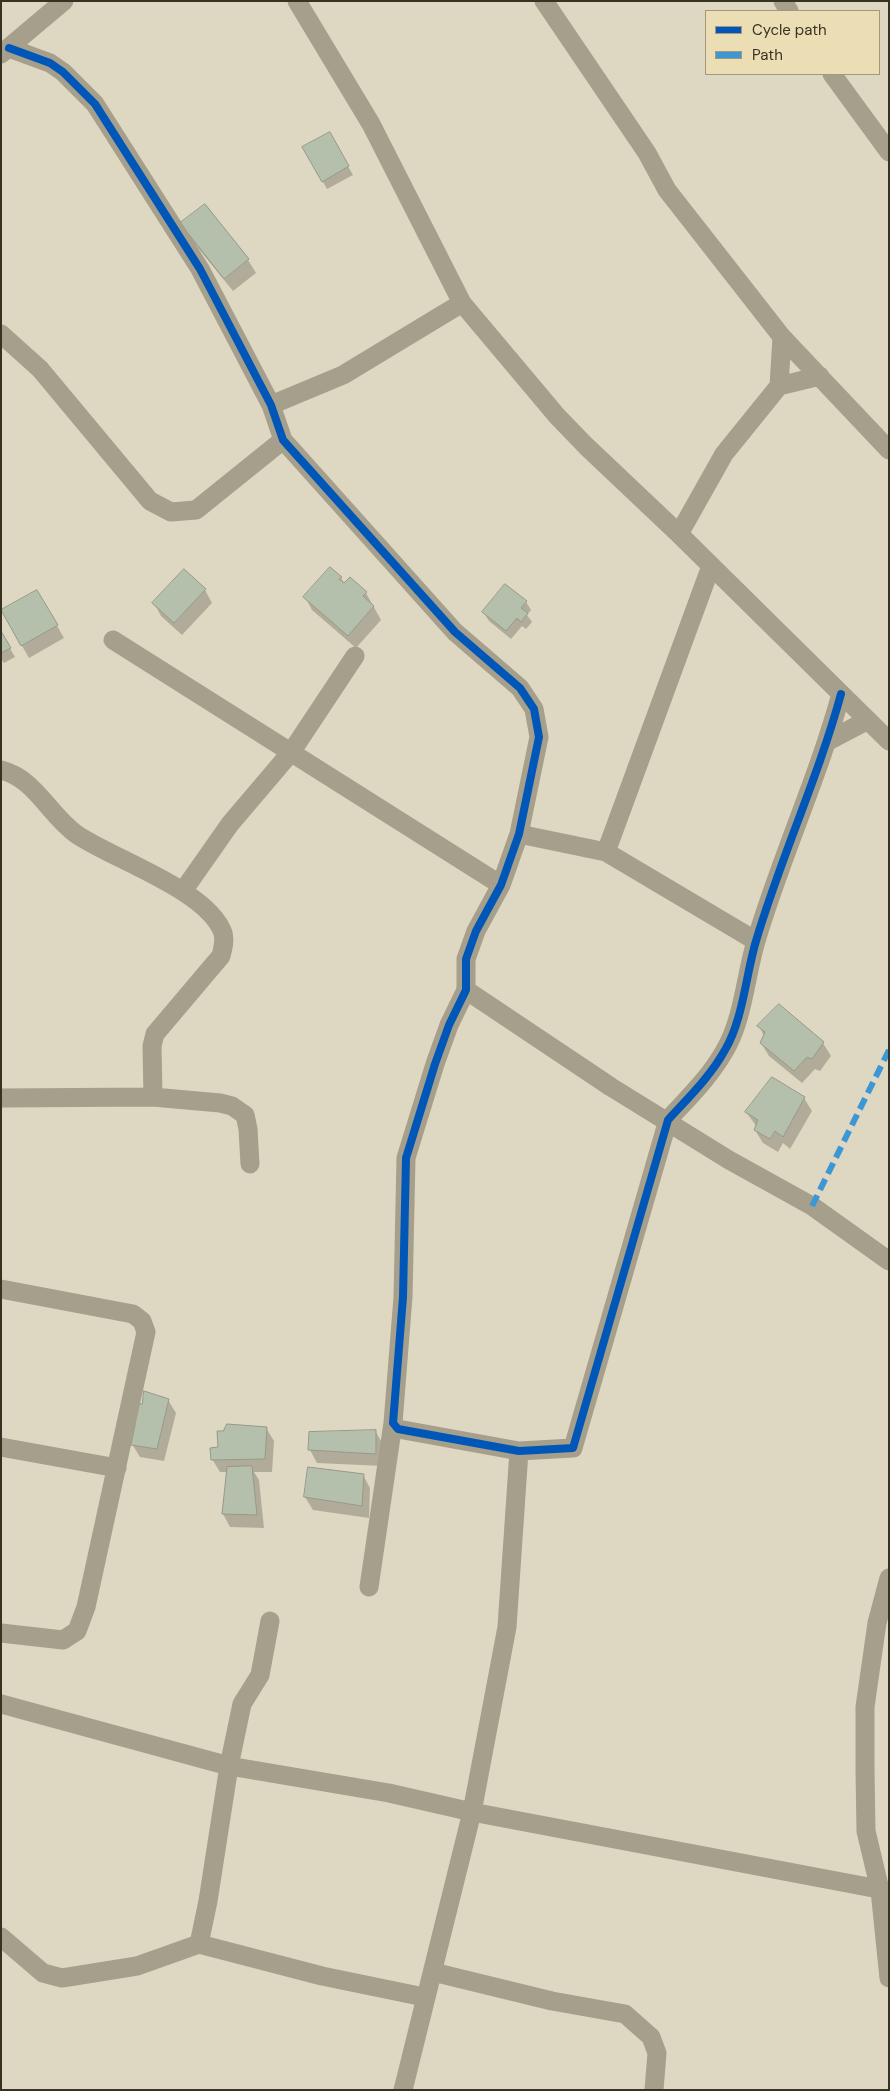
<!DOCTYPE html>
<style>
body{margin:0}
#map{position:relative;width:890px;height:2091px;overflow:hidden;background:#ded7c1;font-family:"DM Sans",sans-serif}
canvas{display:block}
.frame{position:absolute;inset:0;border:2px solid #383222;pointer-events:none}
.legend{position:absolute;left:705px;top:10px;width:175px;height:65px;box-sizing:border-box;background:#ebddb4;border:1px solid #a3997a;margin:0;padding:6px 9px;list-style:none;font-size:15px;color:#383222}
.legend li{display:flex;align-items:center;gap:10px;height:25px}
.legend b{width:25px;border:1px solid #a3997a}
</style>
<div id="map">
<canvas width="890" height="2091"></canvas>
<div class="frame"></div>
<ul class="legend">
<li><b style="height:6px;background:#0057b8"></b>Cycle path</li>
<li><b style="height:6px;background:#3e97d5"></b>Path</li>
</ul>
</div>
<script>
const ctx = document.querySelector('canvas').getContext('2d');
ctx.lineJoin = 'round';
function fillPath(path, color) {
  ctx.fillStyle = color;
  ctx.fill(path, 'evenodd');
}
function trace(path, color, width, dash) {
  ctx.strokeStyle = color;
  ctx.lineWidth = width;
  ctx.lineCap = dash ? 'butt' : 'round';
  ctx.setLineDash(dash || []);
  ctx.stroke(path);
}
fillPath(new Path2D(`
 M 329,134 L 353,175 L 327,189 L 304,148 Z
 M 205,206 L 248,260 L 256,273 L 233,291 L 189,237 L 182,224 Z
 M 341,578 L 345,584 L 366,593 L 381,620 L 356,648 L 312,610 L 305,597 Z
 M 205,590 L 212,603 L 182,635 L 161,616 L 154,603 Z
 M 37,591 L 64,638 L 29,658 L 2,611 Z
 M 526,602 L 531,610 L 527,615 L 532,622 L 526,629 L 522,626 L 511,639 L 489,621 L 484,613 Z
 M 1,633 L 15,657 L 4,663 L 1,659 Z
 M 779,1006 L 823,1043 L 831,1056 L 820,1071 L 815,1069 L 802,1083 L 769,1056 L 761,1043 L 764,1036 L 759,1026 Z
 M 772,1078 L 804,1098 L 812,1111 L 790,1149 L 783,1143 L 778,1152 L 763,1143 L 755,1130 L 757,1127 L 746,1112 Z
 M 168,1400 L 176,1413 L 164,1461 L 140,1457 L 132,1444 L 143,1406 Z
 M 266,1428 L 274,1441 L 272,1472 L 254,1472 L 259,1480 L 264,1528 L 230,1527 L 223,1514 L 228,1472 L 220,1472 L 212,1459 L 219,1449 Z
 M 375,1431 L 383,1444 L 383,1466 L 317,1463 L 310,1450 Z
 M 363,1475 L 370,1488 L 369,1518 L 313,1510 L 305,1497 Z`), '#0003');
const building = new Path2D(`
 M 330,132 L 349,166 L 322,182 L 302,147 Z
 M 205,204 L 249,259 L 224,279 L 180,223 Z
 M 330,567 L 342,577 L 339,579 L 344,583 L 350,577 L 367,592 L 363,596 L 374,606 L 348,636 L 303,597 Z
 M 184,569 L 206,589 L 174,623 L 152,603 Z
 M 505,584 L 527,601 L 521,608 L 528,613 L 521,622 L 517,618 L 506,631 L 482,612 Z
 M 37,590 L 58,625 L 21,646 L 1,610 Z
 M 1,631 L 11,648 L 1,653 Z
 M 779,1004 L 824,1042 L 812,1059 L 807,1057 L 794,1071 L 760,1043 L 765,1032 L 757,1026 Z
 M 772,1077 L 805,1097 L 783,1137 L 775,1131 L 770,1139 L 754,1130 L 758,1120 L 745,1112 Z
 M 144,1391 L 169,1399 L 157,1449 L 131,1445 L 135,1425 L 134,1403 L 142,1404 Z
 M 227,1424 L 267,1427 L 265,1459 L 211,1460 L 210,1448 L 218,1447 L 217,1431 L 223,1431 Z
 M 376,1430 L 376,1454 L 308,1450 L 309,1432 Z
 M 252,1466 L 257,1515 L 222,1514 L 227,1467 Z
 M 308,1467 L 364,1474 L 362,1506 L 304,1497 Z`);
fillPath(building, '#b5c0ac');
trace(building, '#95998a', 1);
trace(new Path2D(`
 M 297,1 L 371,124 L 462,303 L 557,416 L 586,446 L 679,534 L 889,741
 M 544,1 L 647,153 L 667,190 L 782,337 L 889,450
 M 783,1 L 789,11
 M 9,48 L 50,63 L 63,72 L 95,104 L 200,269 L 271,405 L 283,440 L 455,632 L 520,688 L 534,709 L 539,737 L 519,834 L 501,885 L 476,931 L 466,959 L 466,990 L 449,1025 L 435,1064 L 406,1158 L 403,1297 L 393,1423 L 398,1429 L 519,1451 L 573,1448 L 668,1120 C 688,1098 710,1077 725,1050 C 743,1020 746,974 756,941 C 781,857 818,778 841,694
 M 1,54 L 64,1
 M 832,74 L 889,152
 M 1,334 L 40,369 L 150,501 L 171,512 L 196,510 L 283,440
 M 779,386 L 820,376
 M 271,405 L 343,375 L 462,303
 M 679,534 L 724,454 L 779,386 L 782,337
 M 113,640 L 501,885
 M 828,741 L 868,720
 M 1,770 C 36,779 48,814 76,834 C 112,859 208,890 223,933 C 225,941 223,948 221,956 L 155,1034 L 152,1046 L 153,1097
 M 519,834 L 606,852 L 756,941
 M 606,852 L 711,566
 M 183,891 L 230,824 L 292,751 L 355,656
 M 466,990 L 611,1087 L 729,1160 L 812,1206 L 889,1261
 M 1,1098 L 153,1097 L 220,1103 L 232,1106 L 245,1115 L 248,1129 L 250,1164
 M 1,1289 L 133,1314 L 142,1321 L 146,1332 L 86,1607 L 77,1631 L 63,1640 L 1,1633
 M 1,1447 L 117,1468
 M 889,1578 L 877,1623 L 865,1707 L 865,1770 L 866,1831 L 880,1890 L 889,1978
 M 369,1587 L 393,1423
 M 1,1704 L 229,1766 L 389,1793 L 472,1812 L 889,1891
 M 1,1937 L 43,1973 L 62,1978 L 137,1966 L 199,1944 L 322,1976 L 424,1997
 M 199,1944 L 208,1901 L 229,1766 L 242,1704 L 260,1675 L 270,1621
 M 433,1972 L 552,2001 L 625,2014 L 651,2037 L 657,2053 L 654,2090
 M 403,2090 L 472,1812 L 507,1627 L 519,1451`), '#a59f8b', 19);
trace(new Path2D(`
 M 812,1206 L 889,1050`), '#3e97d5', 6, [12, 6]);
trace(new Path2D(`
 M 9,48 L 50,63 L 63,72 L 95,104 L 200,269 L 271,405 L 283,440 L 455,632 L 520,688 L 534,709 L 539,737 L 519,834 L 501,885 L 476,931 L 466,959 L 466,990 L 449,1025 L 435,1064 L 406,1158 L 403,1297 L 393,1423 L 398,1429 L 519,1451 L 573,1448 L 668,1120 C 688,1098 710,1077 725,1050 C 743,1020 746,974 756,941 C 781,857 818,778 841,694`), '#0057b8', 8);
</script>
